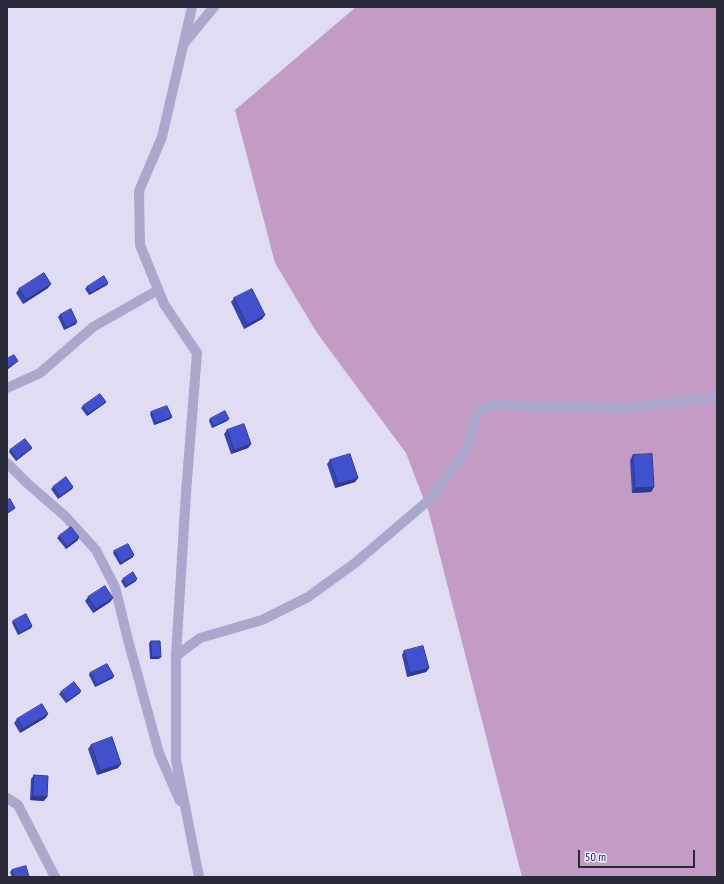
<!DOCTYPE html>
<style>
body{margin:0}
#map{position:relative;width:724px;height:884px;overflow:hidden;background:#e0dcf4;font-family:"PT Sans Narrow",sans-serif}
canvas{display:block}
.frame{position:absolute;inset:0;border:8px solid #282939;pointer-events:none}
.scale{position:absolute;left:578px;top:850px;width:117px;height:18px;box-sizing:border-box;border:2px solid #282939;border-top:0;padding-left:5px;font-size:12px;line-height:14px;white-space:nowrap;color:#282939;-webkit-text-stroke:3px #ede9fb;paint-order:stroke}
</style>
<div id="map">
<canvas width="724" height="884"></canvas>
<div class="frame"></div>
<div class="scale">50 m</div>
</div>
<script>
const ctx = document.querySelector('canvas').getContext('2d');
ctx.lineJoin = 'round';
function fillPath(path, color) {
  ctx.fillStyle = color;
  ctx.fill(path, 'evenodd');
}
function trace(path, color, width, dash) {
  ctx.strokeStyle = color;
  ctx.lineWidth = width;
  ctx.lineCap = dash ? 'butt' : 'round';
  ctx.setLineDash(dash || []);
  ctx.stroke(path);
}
fillPath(new Path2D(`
 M 356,7 L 717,7 L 717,877 L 522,877 L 429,513 L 406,453 L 317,333 L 275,263 L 235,110 Z`), '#c39bc4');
trace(new Path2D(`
 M 192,7 L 162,137 L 139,191 L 140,245 L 164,304 L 197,353 L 186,493 L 176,656 L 176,760 L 199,877
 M 185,42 L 214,7
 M 7,388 L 40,373 L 93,327 L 158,290
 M 7,463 L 27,483 L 65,516 L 96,550 L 115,587 L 128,640 L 159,753 L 180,801
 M 176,656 L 200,638 L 262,620 L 308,597 L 355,563 L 429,500 L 466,451 L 478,411 L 495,405 L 627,408 L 717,397
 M 7,798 L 18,805 L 55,877`), '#aba7cd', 10);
fillPath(new Path2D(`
 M 108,283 L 107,285 L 89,295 L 85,289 L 87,287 Z
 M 48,288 L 23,304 L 16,293 L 19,289 Z
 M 234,298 L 265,315 L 262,319 L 244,329 L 231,302 Z
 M 60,315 L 76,324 L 64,330 L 58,317 Z
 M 106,402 L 104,404 L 87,416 L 81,408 L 83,406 Z
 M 151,412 L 172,417 L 170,419 L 154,425 L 150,414 Z
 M 210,419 L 227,421 L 212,428 L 209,421 Z
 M 227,430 L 251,444 L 248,448 L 231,454 L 224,434 Z
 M 32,448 L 30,450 L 16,461 L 9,452 L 10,450 Z
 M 633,455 L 654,487 L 651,492 L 632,493 L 630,460 Z
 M 330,460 L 358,478 L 355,482 L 335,488 L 327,464 Z
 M 53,487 L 73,487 L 72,489 L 58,499 L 51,489 Z
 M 59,536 L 78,540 L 66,549 L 57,538 Z
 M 114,551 L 133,557 L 120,565 L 113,553 Z
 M 123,579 L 136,581 L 125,588 L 121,581 Z
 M 88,597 L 113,598 L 110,602 L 93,613 L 85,601 Z
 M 13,621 L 32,626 L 31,628 L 18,635 L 12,623 Z
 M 151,641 L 159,659 L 150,659 L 149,643 Z
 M 404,651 L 429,668 L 426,672 L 407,677 L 402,655 Z
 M 90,673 L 113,678 L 95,687 L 89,675 Z
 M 61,692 L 80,693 L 66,703 L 59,694 Z
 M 48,714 L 45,718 L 20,733 L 14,723 L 17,719 Z
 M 91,745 L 118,768 L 97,775 L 88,749 Z
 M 34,775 L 44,801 L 30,800 L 31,779 Z
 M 12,870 L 29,877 L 12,877 L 10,872 Z`), '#3846b0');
fillPath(new Path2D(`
 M 108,283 L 107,285 L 89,295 L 91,293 Z
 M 51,284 L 48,288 L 23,304 L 26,300 Z
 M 265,315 L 262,319 L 244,329 L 247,325 Z
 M 77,322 L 76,324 L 64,330 L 66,328 Z
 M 18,361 L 16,363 L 7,370 L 7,368 Z
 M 106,402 L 104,404 L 87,416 L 88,414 Z
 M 172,417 L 170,419 L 154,425 L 156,423 Z
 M 229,419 L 227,421 L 212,428 L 214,426 Z
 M 251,444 L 248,448 L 231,454 L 234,450 Z
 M 32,448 L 30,450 L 16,461 L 17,459 Z
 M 358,478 L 355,482 L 335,488 L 338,484 Z
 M 73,487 L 72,489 L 58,499 L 60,497 Z
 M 654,487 L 651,492 L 632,493 L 635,488 Z
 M 15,508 L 13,510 L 7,514 L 7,513 Z
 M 79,537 L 78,540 L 66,549 L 67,547 Z
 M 134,555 L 133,557 L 120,565 L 121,563 Z
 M 137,579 L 136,581 L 125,588 L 127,586 Z
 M 113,598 L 110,602 L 93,613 L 96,609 Z
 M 32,626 L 31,628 L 18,635 L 20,633 Z
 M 152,657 L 161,657 L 159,659 L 150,659 Z
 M 429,668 L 426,672 L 407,677 L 410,673 Z
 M 114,676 L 113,678 L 95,687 L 97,685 Z
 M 81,691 L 80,693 L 66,703 L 68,701 Z
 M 48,714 L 45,718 L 20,733 L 23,729 Z
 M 121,764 L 118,768 L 97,775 L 100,771 Z
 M 33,796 L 47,797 L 44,801 L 30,800 Z`), '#2e3990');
const building = new Path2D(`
 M 44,273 L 51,284 L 26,300 L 19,289 Z
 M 104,276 L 108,283 L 91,293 L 87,287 Z
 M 252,289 L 265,315 L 247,325 L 234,298 Z
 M 71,309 L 77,322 L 66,328 L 60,315 Z
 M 14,355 L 18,361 L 7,368 L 7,359 Z
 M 100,394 L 106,402 L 88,414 L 83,406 Z
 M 167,406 L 172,417 L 156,423 L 151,412 Z
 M 225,411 L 229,419 L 214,426 L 210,419 Z
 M 244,424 L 251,444 L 234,450 L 227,430 Z
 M 25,439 L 32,448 L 17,459 L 10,450 Z
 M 350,454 L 358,478 L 338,484 L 330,460 Z
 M 652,454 L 654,487 L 635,488 L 633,455 Z
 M 66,477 L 73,487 L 60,497 L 53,487 Z
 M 10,499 L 15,508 L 7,513 L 7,500 Z
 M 71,527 L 79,537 L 67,547 L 59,536 Z
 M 128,544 L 134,555 L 121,563 L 114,551 Z
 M 133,572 L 137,579 L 127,586 L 123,579 Z
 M 105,586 L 113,598 L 96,609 L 88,597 Z
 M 26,614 L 32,626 L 20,633 L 13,621 Z
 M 151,641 L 160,641 L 161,657 L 152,657 Z
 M 423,646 L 429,668 L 410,673 L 404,651 Z
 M 107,664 L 114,676 L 97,685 L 90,673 Z
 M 74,682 L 81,691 L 68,701 L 61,692 Z
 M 42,704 L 48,714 L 23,729 L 17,719 Z
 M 112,737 L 121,764 L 100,771 L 91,745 Z
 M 34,775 L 48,776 L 47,797 L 33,796 Z
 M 26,866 L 29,877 L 14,877 L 12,870 Z`);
fillPath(building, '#4151cd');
trace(building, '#2e3990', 1);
</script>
